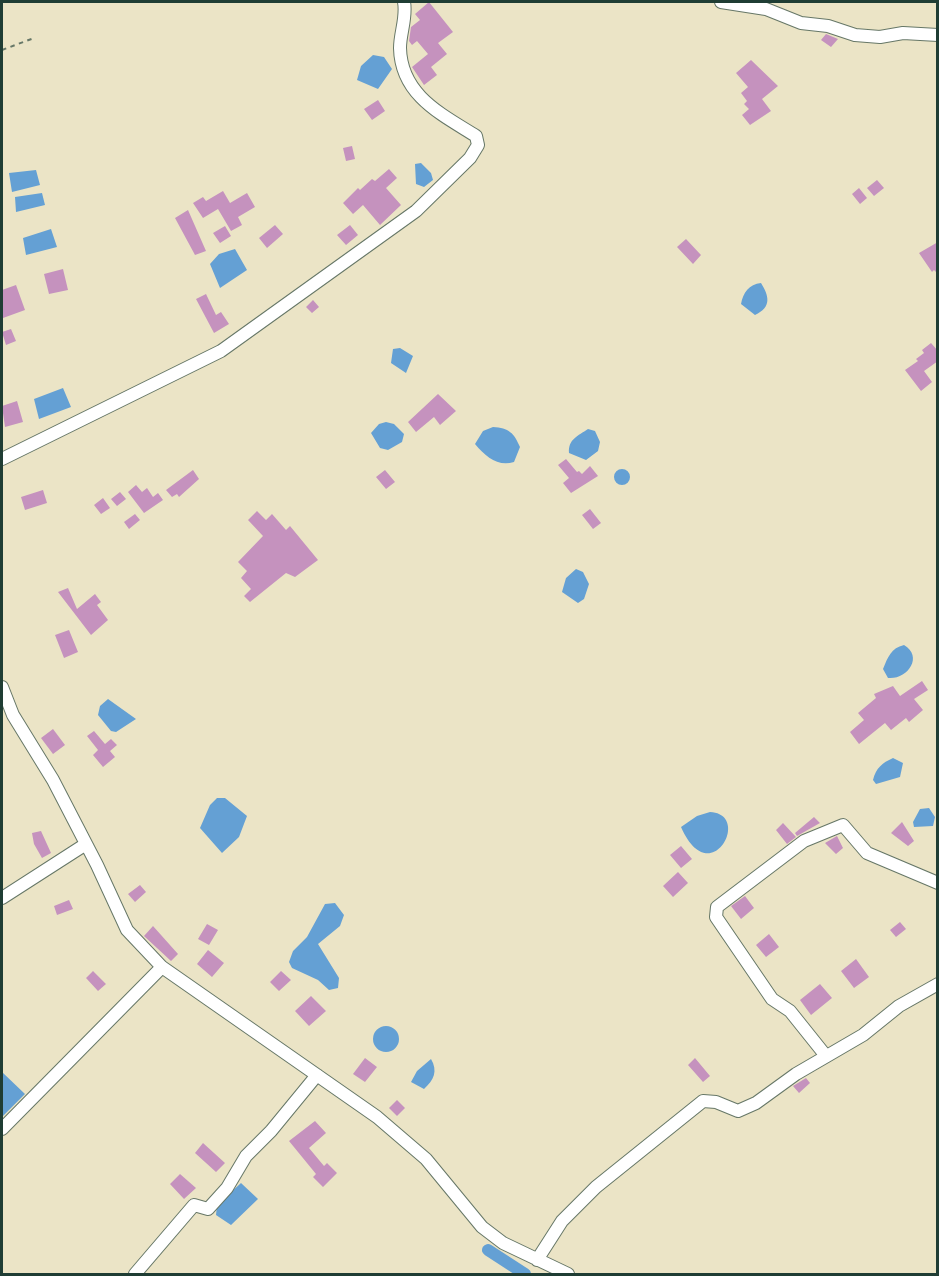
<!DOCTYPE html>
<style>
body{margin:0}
#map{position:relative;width:939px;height:1276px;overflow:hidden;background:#ebe4c6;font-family:Kalam,sans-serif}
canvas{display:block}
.frame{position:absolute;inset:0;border:3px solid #1f3d34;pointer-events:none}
</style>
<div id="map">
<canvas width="939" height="1276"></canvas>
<div class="frame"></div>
</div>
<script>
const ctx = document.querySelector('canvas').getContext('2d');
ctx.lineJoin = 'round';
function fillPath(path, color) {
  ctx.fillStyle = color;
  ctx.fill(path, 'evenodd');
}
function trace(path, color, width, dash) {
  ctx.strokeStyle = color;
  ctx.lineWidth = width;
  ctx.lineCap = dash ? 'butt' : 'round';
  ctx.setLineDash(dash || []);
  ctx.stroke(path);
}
fillPath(new Path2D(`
 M 373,55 L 384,57 L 392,69 L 378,89 L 357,80 L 361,66 Z
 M 421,163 L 431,173 L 433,180 L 424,187 L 416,184 L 415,164 Z
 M 36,170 L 40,185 L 12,192 L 9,173 Z
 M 42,193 L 45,205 L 16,212 L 15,197 Z
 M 51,229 L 57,247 L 26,255 L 23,238 Z
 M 235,249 L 247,270 L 220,288 L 210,264 L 219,254 Z
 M 761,283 C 769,296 772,307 755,315 L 741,304 C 743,293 749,284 761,283 Z
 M 400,348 L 413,356 L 406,373 L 391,363 L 393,349 Z
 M 63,388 L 71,407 L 39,419 L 34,399 Z
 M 386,422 L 394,424 L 404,434 L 402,442 L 388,450 L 380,448 L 371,433 L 379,424 Z
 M 493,427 C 509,428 514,433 520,447 L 514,462 C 498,467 486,457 475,444 L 483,431 Z
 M 588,429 L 595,431 L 600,442 L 598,451 L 586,460 L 569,453 C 568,439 578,436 588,429 Z
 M614 477a8 8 0 1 1 16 0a8 8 0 1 1-16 0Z
 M 576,569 L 583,572 L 589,584 L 584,599 L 578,603 L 562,592 L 566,578 Z
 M 904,645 C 924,657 907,680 888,678 L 883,669 C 888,657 891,648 904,645 Z
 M 108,699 L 136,719 L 116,732 L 111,731 L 98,715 L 100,706 Z
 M 893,758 L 903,763 L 900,777 L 876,784 L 873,780 C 876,768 882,763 893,758 Z
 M 217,798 L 225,798 L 247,816 L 239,837 L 222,853 L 200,828 L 210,805 Z
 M 929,808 L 935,817 L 933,826 L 914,827 L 913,822 L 920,809 Z
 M 710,812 C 753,814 710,893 681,827 L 697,816 Z
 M 335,903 L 344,915 L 340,926 L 318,944 L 339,978 L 338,988 L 329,990 L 318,980 L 292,968 L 289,962 L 293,951 L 307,937 L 325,904 Z
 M373 1039a13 13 0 1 1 26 0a13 13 0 1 1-26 0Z
 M 431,1059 C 438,1071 434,1080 424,1089 L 411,1082 L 417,1071 Z
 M 2,1072 L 25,1094 L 2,1117 Z
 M 241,1183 L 258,1199 L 231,1225 L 216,1215 L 217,1205 Z`), '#64a0d4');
trace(new Path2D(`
 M 488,1250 L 525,1274`), '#64a0d4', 12);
fillPath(new Path2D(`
 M 429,2 L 453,32 L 438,43 L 447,54 L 431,67 L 437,75 L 424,85 L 412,67 L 428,54 L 417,41 L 412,45 L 409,41 L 411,27 L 420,20 L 415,14 Z
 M 826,34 L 838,39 L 831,47 L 821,40 Z
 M 751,60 L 778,86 L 762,99 L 771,111 L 750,125 L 742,115 L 749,109 L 744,104 L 747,101 L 741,93 L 748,87 L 736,73 Z
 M 378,100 L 385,111 L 372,120 L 364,109 Z
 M 352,146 L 355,159 L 346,161 L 343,148 Z
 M 389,169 L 397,178 L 386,188 L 401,205 L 380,225 L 363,205 L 353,214 L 343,203 L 358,188 L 360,190 L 372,179 L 375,181 Z
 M 877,180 L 884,188 L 874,196 L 867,188 Z
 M 859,188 L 867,198 L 860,204 L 852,194 Z
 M 223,191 L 230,203 L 247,193 L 255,207 L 238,217 L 242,225 L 231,231 L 218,209 L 203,218 L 193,203 L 203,197 L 206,201 Z
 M 188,210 L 206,251 L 195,255 L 175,218 Z
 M 275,225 L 283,234 L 267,248 L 259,238 Z
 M 350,225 L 358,235 L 346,245 L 337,235 Z
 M 225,226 L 231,236 L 220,243 L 213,233 Z
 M 686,239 L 701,255 L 693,264 L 677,247 Z
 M 938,242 L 938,274 L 934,270 L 932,272 L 919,253 Z
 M 63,269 L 68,290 L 49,294 L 44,274 Z
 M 16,285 L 25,310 L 3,318 L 2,290 Z
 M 206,294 L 216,315 L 221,312 L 229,324 L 214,333 L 196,299 Z
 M 313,300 L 319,307 L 312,313 L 306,307 Z
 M 11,329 L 16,341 L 6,345 L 2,332 Z
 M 931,343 L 938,351 L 938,361 L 924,371 L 932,382 L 921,391 L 905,370 L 918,361 L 916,359 L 924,353 L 922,350 Z
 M 438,394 L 456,411 L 440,425 L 434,417 L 416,432 L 408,422 Z
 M 17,401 L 23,422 L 5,427 L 2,406 Z
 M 566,459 L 577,472 L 579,471 L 582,474 L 590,466 L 598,476 L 571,493 L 563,483 L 569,478 L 558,465 Z
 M 193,470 L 199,479 L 179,497 L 177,494 L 172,497 L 166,490 Z
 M 385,470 L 395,482 L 386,489 L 376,477 Z
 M 136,485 L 142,492 L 147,488 L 153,497 L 158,493 L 163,500 L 144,513 L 128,492 Z
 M 43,490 L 47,503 L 25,510 L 21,497 Z
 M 120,492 L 126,499 L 117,506 L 111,499 Z
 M 103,498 L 110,508 L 101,514 L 94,505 Z
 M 590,509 L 601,523 L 593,529 L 582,515 Z
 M 257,511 L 266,520 L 272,514 L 286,530 L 290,526 L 318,560 L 295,577 L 286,573 L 250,602 L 244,596 L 251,589 L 241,578 L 247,571 L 238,562 L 263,536 L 248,520 Z
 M 135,514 L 140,520 L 129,529 L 124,522 Z
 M 68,588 L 77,609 L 95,594 L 101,602 L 97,605 L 108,620 L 91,635 L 58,592 Z
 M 69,630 L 78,652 L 64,658 L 55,635 Z
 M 922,681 L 928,690 L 914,699 L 923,710 L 909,722 L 906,718 L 891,730 L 885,723 L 859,744 L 850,732 L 864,720 L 858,713 L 876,698 L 874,694 L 893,686 L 900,696 Z
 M 53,729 L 65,745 L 53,754 L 41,738 Z
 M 94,731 L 105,744 L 111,739 L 117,745 L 110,751 L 115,757 L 103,767 L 93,755 L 98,750 L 87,736 Z
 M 814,817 L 820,823 L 797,836 L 795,833 Z
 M 902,822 L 914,841 L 908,846 L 891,833 Z
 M 783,823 L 796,837 L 787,844 L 776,830 Z
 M 41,831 L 51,853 L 42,858 L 34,844 L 32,833 Z
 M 837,836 L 843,848 L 836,854 L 825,843 Z
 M 681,846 L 692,859 L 681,868 L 670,855 Z
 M 678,872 L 688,883 L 673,897 L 663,886 Z
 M 140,885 L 146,892 L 135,902 L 128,894 Z
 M 745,896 L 754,908 L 741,919 L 731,906 Z
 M 69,900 L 73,909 L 57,915 L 54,906 Z
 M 900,922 L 906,929 L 896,937 L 890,930 Z
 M 207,924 L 218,930 L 209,945 L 198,939 Z
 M 153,926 L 178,954 L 171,961 L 144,936 Z
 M 769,934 L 779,947 L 766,957 L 756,945 Z
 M 208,950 L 224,963 L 212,977 L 197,964 Z
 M 856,959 L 869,977 L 854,988 L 841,971 Z
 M 93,971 L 106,984 L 98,991 L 86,978 Z
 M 281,971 L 291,980 L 279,991 L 270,982 Z
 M 820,984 L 832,998 L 811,1015 L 800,1000 Z
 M 311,996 L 326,1011 L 309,1026 L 295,1011 Z
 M 365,1058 L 377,1067 L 365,1082 L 353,1074 Z
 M 695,1058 L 710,1076 L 703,1082 L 688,1065 Z
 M 806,1078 L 810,1083 L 799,1093 L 793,1086 Z
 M 397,1100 L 405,1108 L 397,1116 L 389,1108 Z
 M 315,1121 L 326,1133 L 309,1148 L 324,1166 L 327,1163 L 337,1173 L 323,1187 L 313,1177 L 316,1174 L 289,1141 Z
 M 203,1143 L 225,1163 L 216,1172 L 195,1153 Z
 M 180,1174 L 196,1188 L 184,1199 L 170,1184 Z`), '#c592be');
const street = new Path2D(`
 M 721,2 L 766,9 L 801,23 L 828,26 L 855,35 L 880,37 L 903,33 L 938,35
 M 2,459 L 221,351 L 416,211 L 470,158 L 478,145 L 476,136 C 441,114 401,95 400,48 C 400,33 407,17 404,2
 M 2,687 L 13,715 L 53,780 L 97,865 L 127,930 L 162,967 L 377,1117 L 426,1159 L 482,1227 L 503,1243 L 568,1274
 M 2,898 L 86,844
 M 826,1056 L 790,1011 L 772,999 L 716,917 L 717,907 L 804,841 L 843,825 L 867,853 L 938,883
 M 2,1129 L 162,967
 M 537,1260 L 562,1221 L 596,1187 L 703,1101 L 716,1102 L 738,1111 L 756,1103 L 796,1074 L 863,1035 L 899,1006 L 938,984
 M 135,1274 L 194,1205 L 208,1209 L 227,1188 L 246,1156 L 271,1131 L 317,1075`);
trace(street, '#667767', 14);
trace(new Path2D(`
 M 2,50 L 34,38`), '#667767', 2, [4.5, 4.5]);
trace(street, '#fff', 12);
</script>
